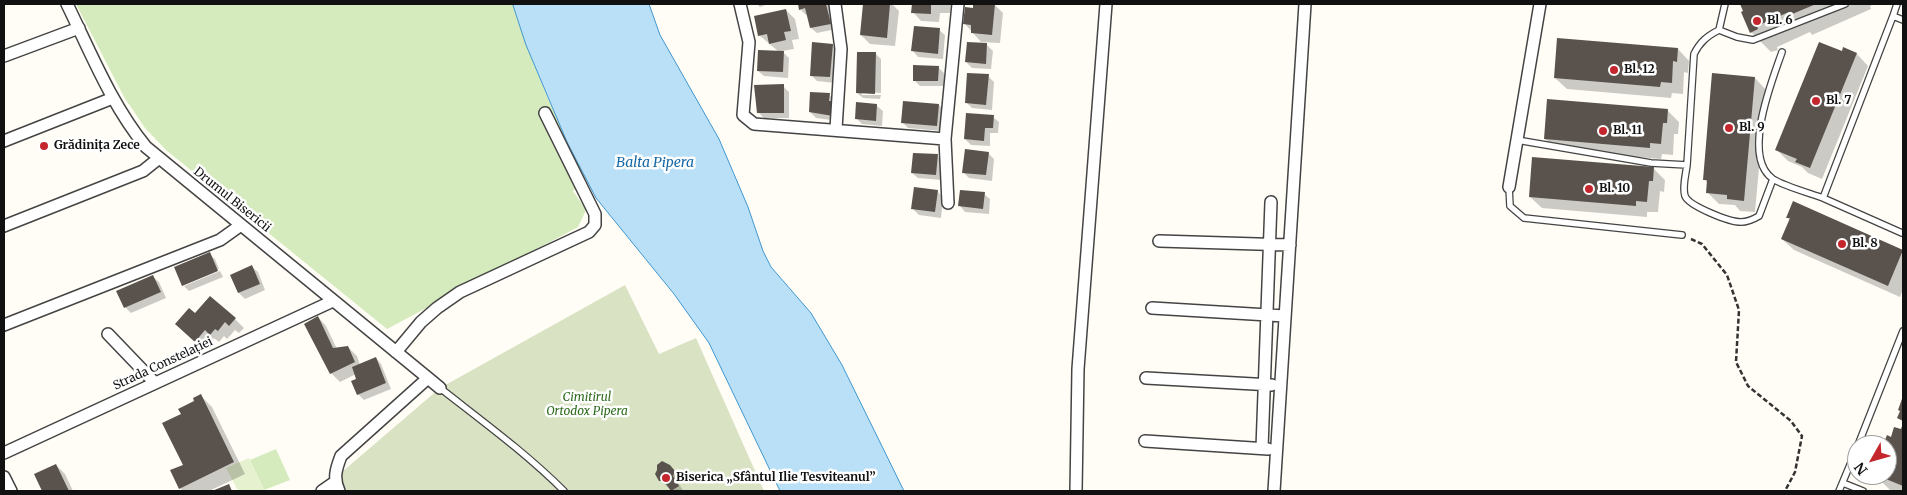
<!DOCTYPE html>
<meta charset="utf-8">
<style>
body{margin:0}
#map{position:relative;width:1907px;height:495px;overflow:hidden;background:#fffdf5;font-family:Merriweather,serif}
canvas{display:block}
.frame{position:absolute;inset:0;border:5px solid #111;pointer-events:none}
.north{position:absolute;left:1847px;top:435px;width:50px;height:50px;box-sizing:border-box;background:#fff;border:1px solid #a0a0a0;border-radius:50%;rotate:232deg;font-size:14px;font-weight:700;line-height:20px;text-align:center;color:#111}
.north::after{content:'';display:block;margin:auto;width:18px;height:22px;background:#c4262e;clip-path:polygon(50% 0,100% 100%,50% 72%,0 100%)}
</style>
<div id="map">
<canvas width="1907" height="495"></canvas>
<div class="frame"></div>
<div class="north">N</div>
</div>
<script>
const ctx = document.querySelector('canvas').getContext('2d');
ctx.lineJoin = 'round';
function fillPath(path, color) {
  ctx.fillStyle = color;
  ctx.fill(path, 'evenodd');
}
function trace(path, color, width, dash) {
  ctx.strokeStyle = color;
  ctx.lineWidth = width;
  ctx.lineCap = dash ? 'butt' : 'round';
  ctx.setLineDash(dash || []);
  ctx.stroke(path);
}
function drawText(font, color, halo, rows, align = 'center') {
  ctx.font = font + ' Merriweather,serif';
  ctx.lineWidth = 5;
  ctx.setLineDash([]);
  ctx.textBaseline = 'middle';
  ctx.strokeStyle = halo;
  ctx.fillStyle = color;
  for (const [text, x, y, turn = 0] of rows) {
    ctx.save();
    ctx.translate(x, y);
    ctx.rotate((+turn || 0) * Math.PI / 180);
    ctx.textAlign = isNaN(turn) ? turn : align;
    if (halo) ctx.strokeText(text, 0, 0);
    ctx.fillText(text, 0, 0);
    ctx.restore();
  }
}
fillPath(new Path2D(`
 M 76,4 L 513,4 C 532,64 557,123 586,179 L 573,191 L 586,210 L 578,227 L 387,329 L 166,150 L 145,128 L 124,97 Z
 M 276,449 L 290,480 L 264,490 L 250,460 Z`), '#d5ebbd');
fillPath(new Path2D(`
 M 625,285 L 659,354 L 696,338 L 764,491 L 345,491 L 336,477 L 440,388 Z`), '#d9e3c4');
fillPath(new Path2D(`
 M 249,458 L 250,460 L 265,491 L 238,491 L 226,468 Z`), '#e6f2cf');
const water = new Path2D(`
 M 513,4 L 649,4 L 660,35 L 719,139 L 748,207 L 763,251 L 771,267 L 811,313 L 842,365 L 904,491 L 780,491 L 709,343 L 674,294 L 596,198 L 567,142 L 526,45 Z`);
fillPath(water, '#b9e0f7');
trace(water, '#3f96cf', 1);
fillPath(new Path2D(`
 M 757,4 L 768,4 L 760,7 Z
 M 799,4 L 830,4 L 836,29 L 817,33 L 811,28 L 808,14 L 806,15 L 800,9 Z
 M 865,4 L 892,4 L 899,11 L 895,46 L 870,44 L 861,35 Z
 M 913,4 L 951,4 L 950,13 L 940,13 L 939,22 L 921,21 L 913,12 Z
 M 975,4 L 994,4 L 1003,13 L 1000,43 L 981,42 L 965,24 L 974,9 Z
 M 1741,4 L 1874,4 L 1870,6 L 1871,9 L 1812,35 L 1810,32 L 1777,47 L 1778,50 L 1771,52 L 1751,32 Z
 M 786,10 L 795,19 L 799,39 L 792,40 L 794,49 L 782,51 L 789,58 L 788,78 L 764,76 L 758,71 L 779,52 L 759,35 Z
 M 939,30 L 945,35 L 943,59 L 918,57 L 913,51 Z
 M 832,45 L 838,51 L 835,83 L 817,81 L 811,75 Z
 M 987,45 L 993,51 L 991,69 L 972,68 L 966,62 Z
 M 1678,49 L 1689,61 L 1688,73 L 1684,72 L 1683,94 L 1672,93 L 1671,98 L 1567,89 L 1555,78 Z
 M 1842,53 L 1857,54 L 1868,66 L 1822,179 L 1808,173 L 1802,167 L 1788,161 L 1776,149 Z
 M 876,54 L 881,59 L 881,93 L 862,92 L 862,95 L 881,95 L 880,99 L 863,98 L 857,93 Z
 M 938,67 L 944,73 L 944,86 L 920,86 L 914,80 Z
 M 988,76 L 994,82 L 992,110 L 972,108 L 966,102 Z
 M 1755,78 L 1766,90 L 1755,212 L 1740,211 L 1735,205 L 1719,204 L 1707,192 L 1708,184 L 1704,179 Z
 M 783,86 L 789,92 L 789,118 L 764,118 L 758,112 Z
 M 829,95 L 835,100 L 839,121 L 816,118 L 810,112 Z
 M 939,105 L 945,111 L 943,131 L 908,128 L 902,122 Z
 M 877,106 L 883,111 L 882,126 L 862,124 L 856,118 Z
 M 1668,111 L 1679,122 L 1678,134 L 1674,134 L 1673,155 L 1662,154 L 1661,159 L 1557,150 L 1545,139 Z
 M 993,117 L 999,122 L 998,133 L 990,133 L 990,146 L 971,145 L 965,139 Z
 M 988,153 L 994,159 L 992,181 L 969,178 L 963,172 Z
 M 937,156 L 943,161 L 942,180 L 918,178 L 912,173 Z
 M 1653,168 L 1665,180 L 1664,192 L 1660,191 L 1658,212 L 1647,212 L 1647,217 L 1542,208 L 1530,197 Z
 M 938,192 L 943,198 L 941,218 L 919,215 L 913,209 Z
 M 984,194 L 990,199 L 989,214 L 965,212 L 960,206 Z
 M 1794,202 L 1903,251 L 1903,289 L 1900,297 L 1794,250 L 1782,239 L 1790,221 L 1787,217 Z
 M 209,254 L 215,259 L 219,269 L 184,284 L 184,286 L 176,268 Z
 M 252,267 L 258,272 L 265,290 L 245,299 L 239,293 L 232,276 Z
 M 220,271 L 223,277 L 189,291 L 184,286 Z
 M 153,277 L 159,282 L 166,298 L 131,313 L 125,307 Z
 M 195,315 L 235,319 L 244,328 L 239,333 L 235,330 L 227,339 L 224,336 L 219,342 L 214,338 L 205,350 L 185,333 Z
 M 318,317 L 326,326 L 337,349 L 348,347 L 357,356 L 360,365 L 376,358 L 381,364 L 391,389 L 364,400 L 358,394 L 356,374 L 340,382 L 331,373 Z
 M 200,395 L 212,407 L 245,474 L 209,491 L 183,491 L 180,488 L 184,465 L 183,415 Z
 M 1903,427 L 1903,491 L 1891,491 L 1875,475 L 1887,475 L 1887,445 L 1885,445 L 1901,431 Z
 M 56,465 L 65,474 L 73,491 L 43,491 L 35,475 Z
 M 670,466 L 680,478 L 678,482 L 683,491 L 672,491 L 660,480 Z`), '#0003');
fillPath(new Path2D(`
 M 798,4 L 826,4 L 831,24 L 810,28 L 805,8 L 799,10 Z
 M 863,4 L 890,4 L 887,38 L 860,35 Z
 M 912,4 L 931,4 L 931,14 L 911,13 Z
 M 973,4 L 995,4 L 992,35 L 971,33 L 971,25 L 963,24 L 965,7 L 973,8 Z
 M 1740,4 L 1816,4 L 1790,15 L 1789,12 L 1757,26 L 1758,29 L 1750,33 L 1741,12 L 1743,11 Z
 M 786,9 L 791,31 L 784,32 L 786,40 L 769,44 L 767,34 L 758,36 L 754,16 Z
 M 914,26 L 940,28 L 938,54 L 911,51 Z
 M 1557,38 L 1678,48 L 1677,62 L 1673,61 L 1672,83 L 1661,82 L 1660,87 L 1554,78 Z
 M 812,42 L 833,44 L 830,77 L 810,76 Z
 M 967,42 L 987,43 L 986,64 L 965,62 Z
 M 1819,42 L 1842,51 L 1843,47 L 1857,53 L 1810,168 L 1795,162 L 1797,159 L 1775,150 Z
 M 758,50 L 784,51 L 783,72 L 757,71 Z
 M 857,52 L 876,52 L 875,94 L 856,93 Z
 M 913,65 L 939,66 L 938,81 L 913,81 Z
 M 967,73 L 989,74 L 986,105 L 965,103 Z
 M 1712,73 L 1755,77 L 1744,201 L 1727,199 L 1727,195 L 1706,193 L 1707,180 L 1703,180 Z
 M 784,84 L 784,113 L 757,113 L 754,85 Z
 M 810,92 L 830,93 L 829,101 L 834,101 L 833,116 L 809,112 Z
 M 1547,99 L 1668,109 L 1667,123 L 1663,123 L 1661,144 L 1650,143 L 1650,148 L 1544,139 Z
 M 903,101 L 939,104 L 937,126 L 901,123 Z
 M 856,102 L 877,104 L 876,121 L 855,119 Z
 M 966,113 L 994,115 L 993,128 L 985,128 L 984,141 L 964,139 Z
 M 965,149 L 989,152 L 986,175 L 962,173 Z
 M 913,153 L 938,154 L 936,175 L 911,173 Z
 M 1532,157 L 1654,167 L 1653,181 L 1649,181 L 1647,202 L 1636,201 L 1636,206 L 1529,197 Z
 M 914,187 L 938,190 L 935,212 L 911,209 Z
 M 960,190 L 985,192 L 983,209 L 958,206 Z
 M 1793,201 L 1903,250 L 1888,286 L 1781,239 L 1790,218 L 1786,218 Z
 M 210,252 L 218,271 L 182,286 L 174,267 Z
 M 252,265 L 260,284 L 238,293 L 230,275 Z
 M 153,275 L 161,292 L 124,308 L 116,291 Z
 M 210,296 L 236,318 L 229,326 L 225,322 L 218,331 L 215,329 L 210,335 L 205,330 L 195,342 L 175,324 L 189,308 L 195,313 Z
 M 318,316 L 333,348 L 348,346 L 355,362 L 330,374 L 304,324 Z
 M 376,357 L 386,383 L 357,395 L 351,381 L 356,379 L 352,367 Z
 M 201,394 L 234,462 L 179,489 L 170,470 L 183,465 L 162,423 L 181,414 L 178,409 L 194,401 L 193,398 Z
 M 1903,396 L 1903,421 L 1897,418 L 1900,411 L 1898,410 Z
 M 1903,423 L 1903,486 L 1876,475 L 1887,475 L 1887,445 L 1883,445 L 1887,435 L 1891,437 L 1894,427 L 1901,429 Z
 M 662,461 L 670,465 L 675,471 L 673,476 L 679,486 L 671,491 L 664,481 L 659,481 L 655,474 L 657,470 L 657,465 Z
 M 56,464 L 69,491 L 42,491 L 34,474 Z
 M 229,484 L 232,491 L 212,491 Z`), '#5a524d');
const lane = new Path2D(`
 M 1897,4 L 1893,16 L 1903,20
 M 1719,30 L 1737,37 L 1753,40 L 1845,4
 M 1782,52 C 1772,81 1741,157 1773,179 C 1784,186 1809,193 1823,198 L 1893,16
 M 1517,140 L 1651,163 L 1687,165 L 1694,54 C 1700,42 1707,36 1719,30 L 1725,4
 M 1687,165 C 1686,174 1682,187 1685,196 C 1689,206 1729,222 1741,222 C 1747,222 1754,219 1759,216 L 1773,179
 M 1509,187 L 1510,206 L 1524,218 L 1682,235
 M 1823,198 L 1902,233
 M 440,388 C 482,421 526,453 564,491
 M 1858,445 L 1903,331
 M 1843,483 L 1863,491
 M 1839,491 L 1857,448`);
const street = new Path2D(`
 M 67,4 C 91,53 111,104 146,147 L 428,378 L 341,456 C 336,469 333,478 339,491
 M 740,4 L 749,42 L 743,115 L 754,124 L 945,139
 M 835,4 L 841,49 L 836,129
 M 4,56 L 79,28
 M 4,141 L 113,98
 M 1509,187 L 1540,4
 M 948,203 L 945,139 L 958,4
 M 4,226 L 143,171 L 158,159
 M 1159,241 L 1290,245
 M 1152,308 L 1285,316
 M 4,325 L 220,240 L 241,225
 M 108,334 L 155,383
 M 396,352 L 421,322 L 437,308 L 460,292 L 589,232 L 595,225 L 595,214 L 545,113
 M 428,378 L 440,388
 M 1146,378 L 1272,385
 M 1145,441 L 1268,449
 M 1262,448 L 1271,202
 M 4,453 L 333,301
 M 4,477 L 11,491
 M 322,491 L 335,482
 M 1076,491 L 1078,369 L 1106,4
 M 1274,491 L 1305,4`);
trace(lane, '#444', 8);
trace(street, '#444', 14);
trace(new Path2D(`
 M 1691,239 L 1702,244 L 1727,275 L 1739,310 L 1736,362 L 1748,386 L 1791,421 L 1802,436 L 1795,472 L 1785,491`), '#333', 2.5, [5, 2.5]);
trace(lane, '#fff', 5.5);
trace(street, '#fff', 11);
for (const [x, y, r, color] of [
 [1757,21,5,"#c4262e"],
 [1614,70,5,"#c4262e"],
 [1816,101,5,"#c4262e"],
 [1729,128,5,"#c4262e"],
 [1603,131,5,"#c4262e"],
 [44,146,5,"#c4262e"],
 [1589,189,5,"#c4262e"],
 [1842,244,5,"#c4262e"],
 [666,478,5,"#c4262e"]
]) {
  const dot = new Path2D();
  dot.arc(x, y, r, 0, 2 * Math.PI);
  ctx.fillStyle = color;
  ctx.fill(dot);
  trace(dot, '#fff', 2);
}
drawText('bold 12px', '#111', '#fff', [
 ["Bl. 6",1767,21],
 ["Bl. 12",1624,70],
 ["Bl. 7",1826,101],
 ["Bl. 9",1739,128],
 ["Bl. 11",1613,131],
 ["Grădinița Zece",54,146],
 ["Bl. 10",1599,189],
 ["Bl. 8",1852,244],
 ["Biserica „Sfântul Ilie Tesviteanul”",676,478]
], 'left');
drawText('12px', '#111', '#fff', [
 ["Drumul Bisericii",232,200,39],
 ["Strada Constelației",163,364,-25]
]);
drawText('italic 12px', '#2f6b1f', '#fff', [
 ["Cimitirul",587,398],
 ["Ortodox Pipera",587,412]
]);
drawText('italic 14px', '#1768a6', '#fff', [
 ["Balta Pipera",655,163]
]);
</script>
